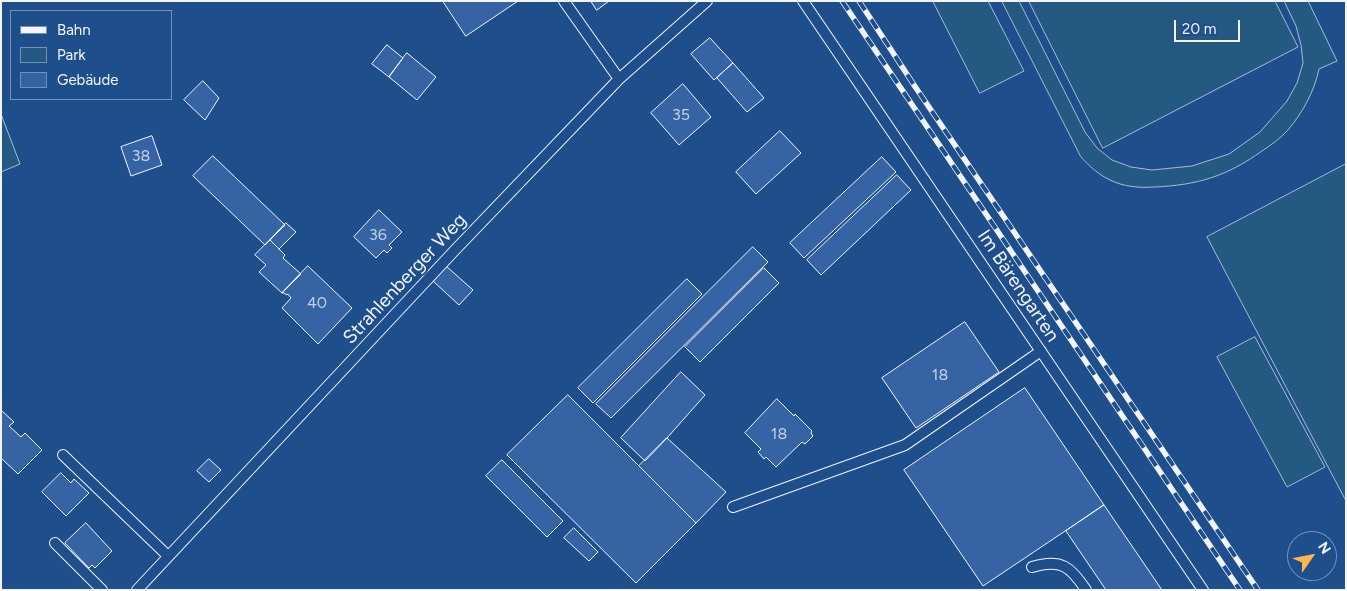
<!DOCTYPE html>
<meta charset="utf-8">
<style>
body{margin:0}
#map{position:relative;width:1347px;height:591px;overflow:hidden;background:#1f4e8c;font-family:Figtree,sans-serif}
canvas{display:block}
.frame{position:absolute;inset:0;border:2px solid #f2f6ff;pointer-events:none}
.legend{position:absolute;left:10px;top:10px;width:162px;height:90px;box-sizing:border-box;background:#1f4e8c;border:1px solid #7391ba;margin:0;padding:6px 9px;list-style:none;font-size:15px;color:#f2f6ff}
.legend li{display:flex;align-items:center;gap:10px;height:25px}
.legend b{width:25px;border:1px solid #7391ba}
.north{position:absolute;left:1287px;top:531px;width:50px;height:50px;box-sizing:border-box;background:#1f4e8c;border:1px solid #7391ba;border-radius:50%;rotate:57deg;font-size:14px;font-weight:700;line-height:20px;text-align:center;color:#f2f6ff}
.north::after{content:'';display:block;margin:auto;width:18px;height:22px;background:#ffb74d;clip-path:polygon(50% 0,100% 100%,50% 72%,0 100%)}
.scale{position:absolute;left:1174px;top:20px;width:66px;height:22px;box-sizing:border-box;border:2px solid #f2f6ff;border-top:0;padding-left:6px;font-size:15px;line-height:18px;white-space:nowrap;color:#f2f6ff;-webkit-text-stroke:4px #1f4e8c;paint-order:stroke}
</style>
<div id="map">
<canvas width="1347" height="591"></canvas>
<div class="frame"></div>
<ul class="legend">
<li><b style="height:6px;background:#f2f6ff"></b>Bahn</li>
<li><b style="height:14px;background:#245a82"></b>Park</li>
<li><b style="height:14px;background:#3563a3"></b>Gebäude</li>
</ul>
<div class="north">N</div>
<div class="scale">20 m</div>
</div>
<script>
const ctx = document.querySelector('canvas').getContext('2d');
ctx.lineJoin = 'round';
function fillPath(path, color) {
  ctx.fillStyle = color;
  ctx.fill(path, 'evenodd');
}
function trace(path, color, width, dash) {
  ctx.strokeStyle = color;
  ctx.lineWidth = width;
  ctx.lineCap = dash ? 'butt' : 'round';
  ctx.setLineDash(dash || []);
  ctx.stroke(path);
}
function drawText(font, color, halo, rows, align = 'center') {
  ctx.font = font + ' Figtree,sans-serif';
  ctx.lineWidth = 4;
  ctx.setLineDash([]);
  ctx.textBaseline = 'middle';
  ctx.strokeStyle = halo;
  ctx.fillStyle = color;
  for (const [text, x, y, turn = 0] of rows) {
    ctx.save();
    ctx.translate(x, y);
    ctx.rotate((+turn || 0) * Math.PI / 180);
    ctx.textAlign = isNaN(turn) ? turn : align;
    if (halo) ctx.strokeText(text, 0, 0);
    ctx.fillText(text, 0, 0);
    ctx.restore();
  }
}
const green = new Path2D(`
 M 933,1 L 988,1 L 1024,71 L 980,93 Z
 M 1002,1 L 1019,1 L 1085,132 L 1097,148 L 1112,160 L 1131,167 L 1152,170 L 1192,166 L 1229,154 L 1260,132 L 1287,101 L 1297,83 L 1303,63 L 1301,45 L 1296,26 L 1284,1 L 1308,1 L 1337,61 L 1319,69 C 1314,92 1303,112 1288,130 C 1281,138 1271,145 1262,151 C 1227,176 1198,185 1155,187 C 1140,188 1124,187 1110,180 C 1099,175 1089,166 1081,157 Z
 M 1029,1 L 1275,1 L 1298,47 L 1103,148 Z
 M 1,114 L 20,164 L 1,172 Z
 M 1346,164 L 1346,501 L 1207,237 Z
 M 1255,337 L 1325,467 L 1287,487 L 1217,357 Z`);
fillPath(green, '#245a82');
trace(green, '#a8bbd7', 1);
const building = new Path2D(`
 M 443,1 L 518,1 L 466,36 Z
 M 591,1 L 609,1 L 597,10 Z
 M 710,38 L 733,63 L 714,80 L 691,54 Z
 M 387,45 L 403,58 L 389,77 L 372,64 Z
 M 407,53 L 436,77 L 417,100 L 389,77 Z
 M 733,63 L 764,98 L 747,112 L 717,78 Z
 M 203,81 L 219,98 L 205,120 L 184,100 Z
 M 683,84 L 711,117 L 679,145 L 651,113 Z
 M 780,131 L 801,153 L 756,194 L 736,172 Z
 M 152,136 L 162,165 L 131,176 L 121,147 Z
 M 213,156 L 285,225 L 265,245 L 193,176 Z
 M 882,157 L 896,172 L 804,258 L 790,243 Z
 M 897,175 L 911,190 L 821,275 L 807,260 Z
 M 379,210 L 402,232 L 389,245 L 392,248 L 387,253 L 384,250 L 376,258 L 354,237 Z
 M 286,223 L 296,232 L 279,249 L 270,240 Z
 M 270,240 L 285,255 L 283,258 L 301,274 L 282,293 L 259,272 L 266,265 L 255,255 Z
 M 753,247 L 768,262 L 611,418 L 596,404 Z
 M 308,266 L 352,308 L 318,344 L 282,308 L 291,298 L 288,294 L 287,295 L 284,293 L 282,293 Z
 M 446,266 L 473,290 L 459,305 L 433,281 Z
 M 764,268 L 779,283 L 700,362 L 685,347 Z
 M 687,279 L 702,294 L 593,403 L 578,388 Z
 M 965,322 L 999,372 L 916,428 L 882,378 Z
 M 681,372 L 705,395 L 667,438 L 645,461 L 621,438 Z
 M 1025,388 L 1104,505 L 983,586 L 904,470 Z
 M 568,395 L 696,523 L 636,583 L 507,455 Z
 M 777,399 L 794,416 L 795,414 L 812,431 L 811,433 L 813,436 L 805,444 L 802,442 L 776,467 L 766,457 L 764,459 L 758,452 L 761,449 L 745,433 Z
 M 1,410 L 14,422 L 9,426 L 21,437 L 25,433 L 42,450 L 18,474 L 1,458 Z
 M 667,438 L 726,492 L 696,523 L 639,466 Z
 M 209,459 L 221,470 L 209,482 L 197,471 Z
 M 502,460 L 563,521 L 547,537 L 486,476 Z
 M 61,473 L 71,483 L 74,479 L 89,493 L 66,516 L 42,492 Z
 M 1104,505 L 1162,590 L 1106,590 L 1066,531 Z
 M 86,523 L 112,551 L 95,568 L 92,565 L 89,568 L 65,543 Z
 M 574,528 L 598,552 L 589,561 L 564,538 Z`);
fillPath(building, '#3563a3');
trace(building, '#f2f6ff', 1);
const service = new Path2D(`
 M 564,1 L 619,79
 M 803,1 L 1203,590
 M 63,455 L 168,556
 M 733,507 L 905,445 L 1041,351
 M 55,543 L 102,590
 M 1032,567 C 1061,558 1071,567 1086,590
 M 137,590 L 455,250 L 619,79 L 707,1`);
trace(service, '#f2f6ff', 12);
trace(service, '#1f4e8c', 10);
const rail = new Path2D(`
 M 842,1 L 1240,590
 M 859,1 L 916,88 L 1258,590`);
trace(rail, '#f2f6ff', 5.5);
trace(rail, '#1f4e8c', 4, [11]);
drawText('16px', '#c3d1e8', null, [
 ["35",681,115],
 ["38",141,156],
 ["36",378,235],
 ["40",317,303],
 ["18",940,375],
 ["18",779,434]
]);
drawText('19px', '#f2f6ff', '#1f4e8c', [
 ["Strahlenberger Weg",405,279,-47],
 ["Im Bärengarten",1018,286,56]
]);
</script>
